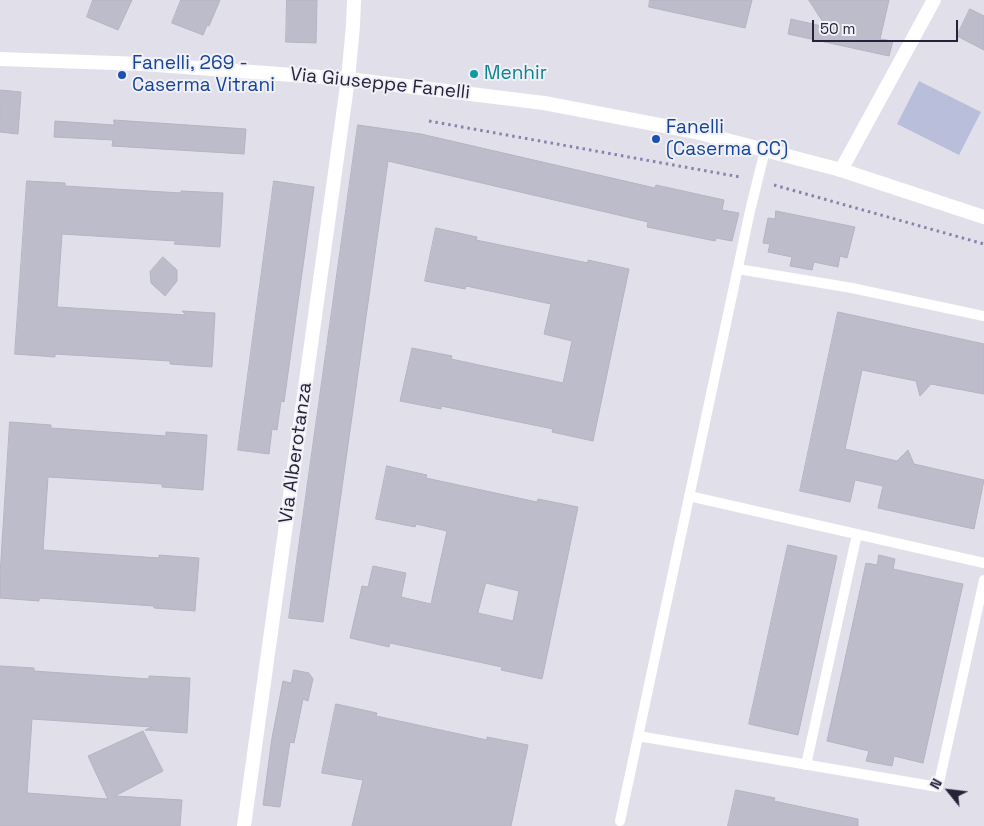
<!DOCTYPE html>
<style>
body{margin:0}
#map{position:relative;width:984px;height:826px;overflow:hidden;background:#e1e0ea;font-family:"Space Grotesk",sans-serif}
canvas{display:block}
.north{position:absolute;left:924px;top:766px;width:50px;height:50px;-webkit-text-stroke:4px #f0f0f7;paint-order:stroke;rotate:299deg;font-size:14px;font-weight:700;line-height:20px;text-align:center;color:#28213a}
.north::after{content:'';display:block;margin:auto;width:18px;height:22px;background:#28213a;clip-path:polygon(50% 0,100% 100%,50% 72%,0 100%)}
.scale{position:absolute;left:812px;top:20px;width:146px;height:22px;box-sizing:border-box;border:2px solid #28213a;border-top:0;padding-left:6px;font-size:15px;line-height:18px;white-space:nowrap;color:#28213a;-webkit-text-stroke:4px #f0f0f7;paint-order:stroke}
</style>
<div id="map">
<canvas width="984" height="826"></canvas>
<div class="north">N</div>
<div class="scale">50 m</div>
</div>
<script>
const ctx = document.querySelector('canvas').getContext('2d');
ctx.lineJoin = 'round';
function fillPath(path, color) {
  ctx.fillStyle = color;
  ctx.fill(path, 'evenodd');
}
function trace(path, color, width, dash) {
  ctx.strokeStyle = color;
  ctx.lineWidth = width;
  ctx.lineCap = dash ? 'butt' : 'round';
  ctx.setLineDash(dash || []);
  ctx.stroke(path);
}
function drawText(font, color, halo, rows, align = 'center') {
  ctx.font = font + ' "Space Grotesk",sans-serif';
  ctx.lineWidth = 4;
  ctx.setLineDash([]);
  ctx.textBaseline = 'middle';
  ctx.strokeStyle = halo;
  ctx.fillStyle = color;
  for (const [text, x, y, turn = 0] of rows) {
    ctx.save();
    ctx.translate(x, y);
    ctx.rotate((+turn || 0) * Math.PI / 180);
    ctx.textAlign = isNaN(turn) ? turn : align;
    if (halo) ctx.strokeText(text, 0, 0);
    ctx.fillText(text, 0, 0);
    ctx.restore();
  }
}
fillPath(new Path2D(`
 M 919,81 L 981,112 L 959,155 L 897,124 Z`), '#b9bfdb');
const building = new Path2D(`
 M 93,0 L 132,0 L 118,30 L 87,17 Z
 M 181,0 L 220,0 L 209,26 L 207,25 L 203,35 L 172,23 Z
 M 287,0 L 317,0 L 316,43 L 286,42 Z
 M 650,0 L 752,0 L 745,28 L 649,7 Z
 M 809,0 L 889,0 L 880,39 L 893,41 L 889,56 L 788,34 L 791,19 L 826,27 Z
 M 970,9 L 984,16 L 984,50 L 957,36 Z
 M 0,90 L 21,92 L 18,134 L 0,132 Z
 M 114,120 L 246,129 L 244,154 L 112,146 L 113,140 L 54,137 L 55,121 L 114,125 Z
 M 358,125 L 421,134 L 655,188 L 656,185 L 724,200 L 722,210 L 739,213 L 732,241 L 716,238 L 715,241 L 647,227 L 648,222 L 388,161 L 323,622 L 289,618 Z
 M 27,181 L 65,183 L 65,186 L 181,193 L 181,191 L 223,193 L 220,247 L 174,244 L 176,241 L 62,234 L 57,307 L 186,315 L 182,311 L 215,313 L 212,367 L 170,364 L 170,361 L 55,354 L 55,357 L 15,354 Z
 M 274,181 L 314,187 L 284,402 L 281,401 L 277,430 L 272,429 L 269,454 L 238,450 Z
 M 776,211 L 855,227 L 847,258 L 840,256 L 838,267 L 814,262 L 812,270 L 790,266 L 792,257 L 768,252 L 770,244 L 763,243 L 768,218 L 775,219 Z
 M 436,228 L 477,237 L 476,240 L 588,263 L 588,260 L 629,269 L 593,441 L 552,432 L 553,429 L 441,406 L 441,409 L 400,401 L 412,348 L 452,356 L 451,359 L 563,383 L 572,341 L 544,334 L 551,304 L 466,286 L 465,289 L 425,281 Z
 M 163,257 L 177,270 L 177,281 L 165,296 L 151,283 L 150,272 Z
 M 838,312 L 984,344 L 984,394 L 931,384 L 920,396 L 916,381 L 862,370 L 845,449 L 897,461 L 908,450 L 914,464 L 984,480 L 974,529 L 878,508 L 883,486 L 855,480 L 850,502 L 800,491 Z
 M 10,422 L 51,425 L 51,428 L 166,436 L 166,432 L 207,435 L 203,490 L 162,487 L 162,484 L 48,477 L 43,550 L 159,558 L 159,555 L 199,558 L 195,611 L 154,608 L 154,606 L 39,598 L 39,601 L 0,598 L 0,576 Z
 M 387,466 L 427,475 L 426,478 L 537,502 L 538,499 L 578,507 L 542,679 L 501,670 L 502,667 L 390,643 L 389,647 L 350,638 L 362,586 L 368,587 L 373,566 L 406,573 L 401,597 L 431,604 L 439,567 L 447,531 L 416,524 L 415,527 L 376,519 ZM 486,583 L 519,591 L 513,621 L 478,613 Z
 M 788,545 L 837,556 L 798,735 L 749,724 Z
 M 879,555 L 895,559 L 893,569 L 963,584 L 923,763 L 894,756 L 892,766 L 866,761 L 869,751 L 827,741 L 866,563 L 877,565 Z
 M 0,666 L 34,668 L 34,671 L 149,679 L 149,676 L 190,678 L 187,733 L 145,730 L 152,727 L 32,719 L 27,793 L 108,799 L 88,756 L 143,731 L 163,771 L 115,796 L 182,800 L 180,826 L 0,826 Z
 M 294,670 L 309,673 L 313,679 L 308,701 L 303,699 L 294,743 L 290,742 L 280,807 L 263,805 L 272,738 L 283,681 L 291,683 Z
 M 336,704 L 377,713 L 376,716 L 487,740 L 487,737 L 528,745 L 511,826 L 352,826 L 363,780 L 322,773 Z
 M 736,790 L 775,798 L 774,801 L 858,819 L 858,826 L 728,826 Z`);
fillPath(building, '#bdbccb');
trace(building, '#b5b2c4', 1);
trace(new Path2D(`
 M 429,121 L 740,177
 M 774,185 L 984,244`), '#8b81ad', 3, [2.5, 4]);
trace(new Path2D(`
 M 738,269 L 852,288 L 984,316
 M 689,496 L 984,563
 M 638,736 L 938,787 L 984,580
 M 806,765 L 857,534
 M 620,821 L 750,211 L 765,150`), '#fff', 10);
trace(new Path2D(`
 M 841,170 L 934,0
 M 244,826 L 348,79 L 353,26 L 354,0`), '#fff', 14);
trace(new Path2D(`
 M 0,59 L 143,64 L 348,79 L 544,103 L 696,132 L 841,170 L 984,217`), '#fff', 14);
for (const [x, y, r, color] of [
 [474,74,5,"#0f9aa8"],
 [122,75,5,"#1a4fb4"],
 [656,139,5,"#1a4fb4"]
]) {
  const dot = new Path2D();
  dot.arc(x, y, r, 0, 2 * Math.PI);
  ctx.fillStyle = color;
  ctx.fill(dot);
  trace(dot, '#f0f0f7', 2);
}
drawText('19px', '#164399', '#f0f0f7', [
 ["Fanelli, 269 -",132,64],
 ["Caserma Vitrani",132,86],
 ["Fanelli",666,128],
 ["(Caserma CC)",666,150]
], 'left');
drawText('19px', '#0d838f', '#f0f0f7', [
 ["Menhir",484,74]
], 'left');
drawText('19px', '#28213a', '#f0f0f7', [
 ["Via Giuseppe Fanelli",380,84,6],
 ["Via Alberotanza",296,453,-82]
]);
</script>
